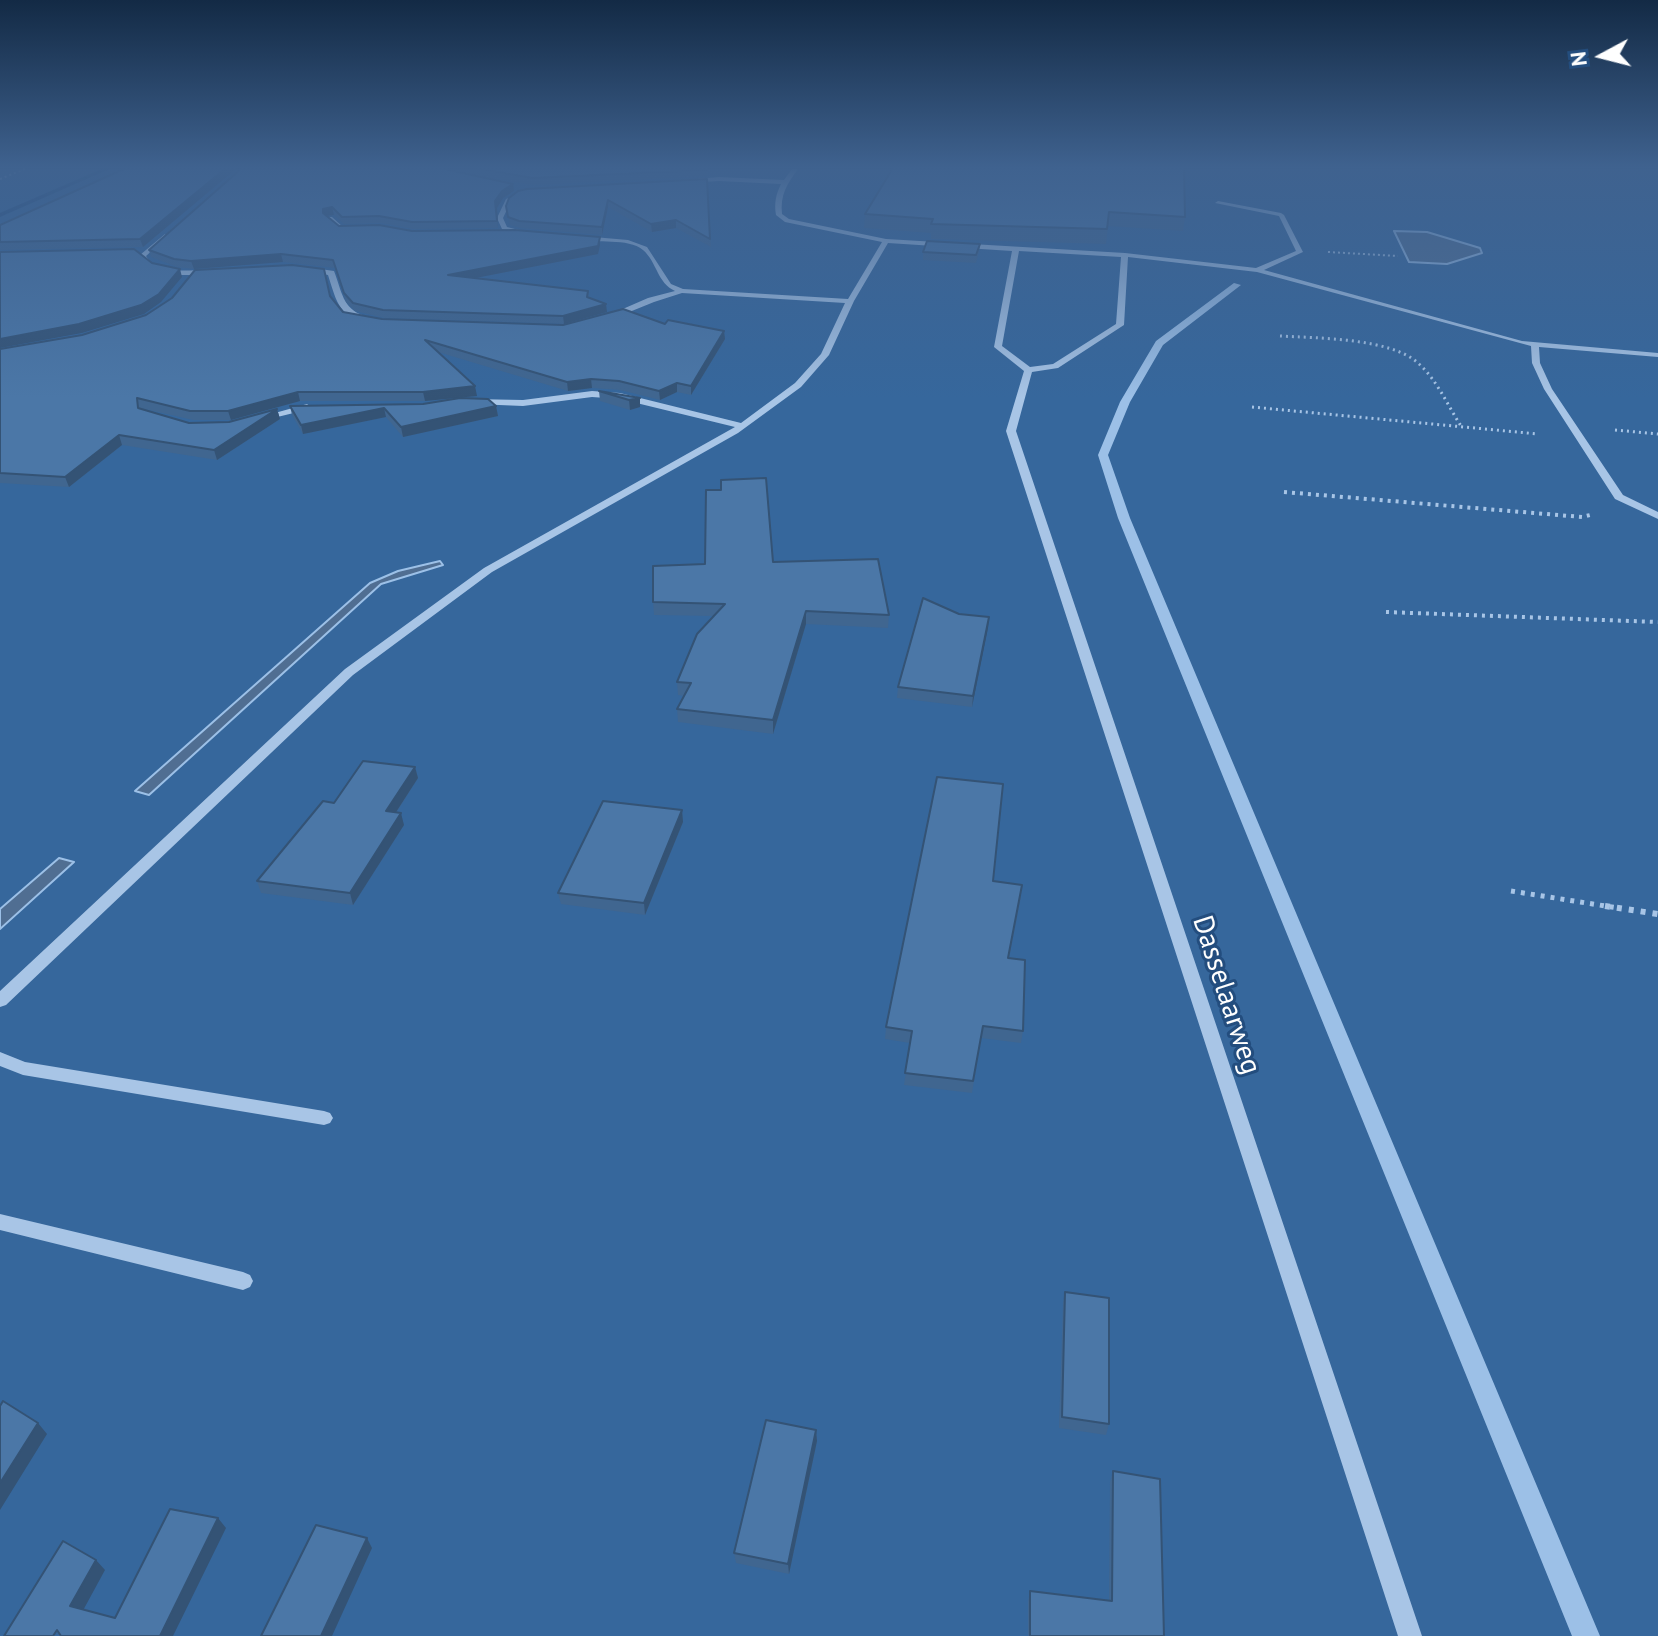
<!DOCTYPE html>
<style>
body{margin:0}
#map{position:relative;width:1658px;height:1636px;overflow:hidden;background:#234d7e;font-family:"PT Sans",sans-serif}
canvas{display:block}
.north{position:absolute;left:1562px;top:16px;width:80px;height:80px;-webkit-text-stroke:6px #234d7e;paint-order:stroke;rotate:263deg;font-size:22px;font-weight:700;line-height:32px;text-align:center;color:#fff}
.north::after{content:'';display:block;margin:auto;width:28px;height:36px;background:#fff;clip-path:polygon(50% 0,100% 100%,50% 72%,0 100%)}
</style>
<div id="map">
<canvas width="1658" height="1636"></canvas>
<div class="north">N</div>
</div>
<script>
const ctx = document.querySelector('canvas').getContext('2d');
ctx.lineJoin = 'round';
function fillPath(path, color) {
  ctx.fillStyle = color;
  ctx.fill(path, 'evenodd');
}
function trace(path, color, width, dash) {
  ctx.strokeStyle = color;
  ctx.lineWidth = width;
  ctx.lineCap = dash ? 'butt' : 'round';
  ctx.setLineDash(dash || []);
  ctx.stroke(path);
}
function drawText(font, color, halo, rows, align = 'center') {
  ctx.font = font + ' "PT Sans",sans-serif';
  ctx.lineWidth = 6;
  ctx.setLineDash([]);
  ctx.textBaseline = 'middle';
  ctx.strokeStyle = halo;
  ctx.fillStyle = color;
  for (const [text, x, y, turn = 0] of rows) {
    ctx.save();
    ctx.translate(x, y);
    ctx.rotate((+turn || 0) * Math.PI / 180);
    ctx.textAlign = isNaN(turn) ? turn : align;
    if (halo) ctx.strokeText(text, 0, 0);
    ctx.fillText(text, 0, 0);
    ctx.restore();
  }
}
fillPath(new Path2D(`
 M 0,169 L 102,169 L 0,213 Z
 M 109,169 L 1658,169 L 1658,1636 L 0,1636 L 0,217 Z`), '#36679c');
const water = new Path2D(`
 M 1394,231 L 1427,232 L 1480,248 L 1482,253 L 1447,264 L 1409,262 Z
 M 440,561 L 443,565 L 381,584 L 149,795 L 135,791 L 370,583 L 398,571 Z
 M 59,858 L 74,862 L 0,929 L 0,909 Z`);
fillPath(water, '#506e92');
trace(water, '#9cc0e7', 2);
fillPath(new Path2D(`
 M 1234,283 L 1241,285 L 1163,345 L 1130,402 L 1108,455 L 1130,518 L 1600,1636 L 1572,1636 L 1118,518 L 1098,455 L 1120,402 L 1156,341 Z`), '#9cc0e7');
trace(new Path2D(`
 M 0,179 L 25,169
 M 1328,252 L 1398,256`), '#a8c5e6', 2, [2, 3]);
trace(new Path2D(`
 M 1280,336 C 1316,338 1393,338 1419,364 C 1437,380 1448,406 1461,426
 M 1252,407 L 1538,434
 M 1615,430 L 1658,434`), '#a8c5e6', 3, [2, 4]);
trace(new Path2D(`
 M 1284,492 L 1582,517 L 1590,515
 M 1386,612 L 1658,622`), '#a8c5e6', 4, [3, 5]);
trace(new Path2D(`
 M 1511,891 L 1618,908`), '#a8c5e6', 5, [4, 6]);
trace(new Path2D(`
 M 1605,906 L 1658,914`), '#a8c5e6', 6, [5, 7]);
fillPath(new Path2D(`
 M 792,169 L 798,169 C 787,184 780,195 782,214 L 789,219 L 886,239 L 1125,253 L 1256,268 L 1296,251 L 1279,216 L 1215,203 L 1218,201 L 1281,213 L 1284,215 L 1303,252 L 1264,270 L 1522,341 L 1658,353 L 1658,357 L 1539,347 L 1540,363 L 1552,389 L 1623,495 L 1658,512 L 1658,519 L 1615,499 L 1544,389 L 1532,363 L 1531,346 L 1257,272 L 1128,257 L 1124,325 L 1058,368 L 1032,372 L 1016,431 L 1422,1636 L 1398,1636 L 1006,431 L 1024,371 L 994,347 L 1012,251 L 888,243 L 854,301 L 829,355 L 801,387 L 738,433 L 492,572 L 353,675 L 6,1005 L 0,1007 L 0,991 L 345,669 L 484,568 L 735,427 L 620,399 L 592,397 L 523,406 L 475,404 L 472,403 L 472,399 L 523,400 L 592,391 L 620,393 L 741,423 L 795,383 L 821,354 L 845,303 L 682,293 L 654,302 L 612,319 L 609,319 L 609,315 L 648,298 L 675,291 C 657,283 657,262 643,250 C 628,237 596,245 579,238 L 582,236 L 628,240 L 647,247 L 671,284 L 683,289 L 848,299 L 882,242 L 785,222 L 776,215 C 774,203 776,194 781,184 L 719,181 L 652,185 L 649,183 L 719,177 L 784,180 ZM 1019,251 L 1121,257 L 1116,324 L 1053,364 L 1030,367 L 1002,346 Z
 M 522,192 L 527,193 L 511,201 L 503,218 L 507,227 L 531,233 L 529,236 L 502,229 L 497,218 L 506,199 Z
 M 328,217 L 332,217 L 343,227 L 353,228 L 339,230 Z
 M 165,234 L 167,237 L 146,256 C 158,276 191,270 212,269 L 215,273 C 188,276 158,279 139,258 L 140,255 Z
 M 306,267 L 334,271 C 342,291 342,309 365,316 L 365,320 C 338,318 335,296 328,275 L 306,271 Z
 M 307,404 L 311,407 L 310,409 L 261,421 L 257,418 Z
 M 0,1052 L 25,1062 L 324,1111 L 330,1113 L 333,1118 L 330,1123 L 324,1125 L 23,1075 L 0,1066 Z
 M 0,1214 L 243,1272 L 250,1275 L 253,1281 L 250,1287 L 243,1290 L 0,1230 Z`), '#a8c5e6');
fillPath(new Path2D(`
 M 707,168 L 707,176 L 533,185 L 458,172 L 514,191 L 503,198 L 497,208 L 498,228 L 413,229 L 381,223 L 344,224 L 334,215 L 327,216 L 339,226 L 412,231 L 600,237 L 600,245 L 598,254 L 475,278 L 588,291 L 589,298 L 607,312 L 564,324 L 384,318 L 355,311 L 346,302 L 335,268 L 283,262 L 194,269 L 177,267 L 151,257 L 149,250 L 242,169 Z
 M 236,169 L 143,247 L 0,250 L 0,225 Z
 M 999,169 L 1185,217 L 1183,231 L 1108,226 L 1106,244 L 931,239 L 931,233 L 864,228 L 865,214 Z
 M 707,179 L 711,247 L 676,228 L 652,232 L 608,207 L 602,235 L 520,228 L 510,225 L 506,206 Z
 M 980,244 L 979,252 L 976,263 L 923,260 L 923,252 Z
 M 330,296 L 343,312 L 382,319 L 563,325 L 665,324 L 724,331 L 725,339 L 691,395 L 677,392 L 660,400 L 620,390 L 592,388 L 568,391 L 438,352 L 477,396 L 425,401 L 300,401 L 231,420 L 193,420 L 140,408 L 189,423 L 229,422 L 277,409 L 280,419 L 217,460 L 122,445 L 69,487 L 0,483 L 0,349 Z
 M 599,391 L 640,398 L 640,407 L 630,410 L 600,401 Z
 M 423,404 L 496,406 L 498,416 L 403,437 L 386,417 L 303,434 L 292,415 L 290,406 Z
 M 773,562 L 889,615 L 888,628 L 806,624 L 773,734 L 678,722 L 677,709 L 684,696 L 678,695 L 677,682 L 714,616 L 654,615 L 653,602 Z
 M 988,628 L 972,707 L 897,698 L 898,687 Z
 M 415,767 L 418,778 L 396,813 L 404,825 L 353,905 L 261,893 L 257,881 L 334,803 Z
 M 682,810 L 683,822 L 645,915 L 561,904 L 558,893 Z
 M 993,881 L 1021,897 L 1009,958 L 1023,1031 L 1021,1043 L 981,1038 L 972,1093 L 904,1085 L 910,1043 L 885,1039 L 886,1027 Z
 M 1065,1292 L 1109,1424 L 1106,1435 L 1059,1428 L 1063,1303 Z
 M 816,1430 L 817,1441 L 789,1574 L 736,1563 L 734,1553 Z
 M 1113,1471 L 1164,1636 L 1028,1636 L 1028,1601 L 1030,1591 L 1109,1601 L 1110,1482 Z`), '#406690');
fillPath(new Path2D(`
 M 226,168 L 237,168 L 143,247 L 140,239 Z
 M 513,184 L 514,191 L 503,198 L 497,208 L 498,228 L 495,201 L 502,191 Z
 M 608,200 L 608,207 L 602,235 L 602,227 Z
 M 332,207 L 334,215 L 325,216 L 323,209 Z
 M 676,220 L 676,228 L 652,232 L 651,224 Z
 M 600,237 L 600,245 L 598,254 L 450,283 L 448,275 Z
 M 281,254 L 283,262 L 194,269 L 191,261 Z
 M 180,269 L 182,277 L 161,302 L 144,314 L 82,333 L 0,348 L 0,339 Z
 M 606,304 L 607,312 L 564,324 L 563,316 Z
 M 724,331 L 725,339 L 691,395 L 691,386 Z
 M 591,379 L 592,388 L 568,391 L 567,382 Z
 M 677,383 L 677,392 L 660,400 L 659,391 Z
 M 475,386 L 477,396 L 425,401 L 423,392 Z
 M 298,392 L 300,401 L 231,420 L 228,411 Z
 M 640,398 L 640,407 L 630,410 L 629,400 Z
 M 496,406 L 498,416 L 403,437 L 401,427 Z
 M 384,408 L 386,417 L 303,434 L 301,425 Z
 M 277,409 L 280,419 L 217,460 L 214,450 Z
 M 119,435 L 122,445 L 69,487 L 65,477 Z
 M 806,611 L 806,624 L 773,734 L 773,720 Z
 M 989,617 L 988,628 L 972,707 L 973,696 Z
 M 415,767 L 418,778 L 389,823 L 386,811 Z
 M 682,810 L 683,822 L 645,915 L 644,903 Z
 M 401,813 L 404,825 L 353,905 L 350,893 Z
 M 38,1423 L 47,1434 L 0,1510 L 0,1483 Z
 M 816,1430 L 817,1441 L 789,1574 L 788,1564 Z
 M 218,1518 L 226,1528 L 173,1636 L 160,1636 Z
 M 367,1538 L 372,1548 L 332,1636 L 321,1636 Z
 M 96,1560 L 105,1570 L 80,1616 L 70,1606 Z`), '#345375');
const building = new Path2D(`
 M 126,168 L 226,168 L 140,239 L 0,242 L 0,225 Z
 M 440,168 L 513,184 L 502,191 L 495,201 L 497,221 L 412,222 L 379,216 L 342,217 L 332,207 L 323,209 L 323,213 L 339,226 L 379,225 L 412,231 L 515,230 L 600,237 L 598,246 L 448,275 L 588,291 L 587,297 L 606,304 L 563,316 L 383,310 L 353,303 L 344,293 L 333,260 L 281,254 L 191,261 L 174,259 L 149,250 L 242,168 Z
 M 476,168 L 707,168 L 707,170 L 532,178 Z
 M 893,168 L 1184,168 L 1185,217 L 1109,212 L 1107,229 L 931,224 L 933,219 L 865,214 Z
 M 707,179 L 710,239 L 676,220 L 651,224 L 608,200 L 602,227 L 519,221 L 508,217 L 506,206 L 509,198 L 518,191 L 527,189 Z
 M 927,241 L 980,244 L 976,255 L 923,252 Z
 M 134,249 L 152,263 L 180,269 L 159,294 L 141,305 L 79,324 L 0,339 L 0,252 Z
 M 292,265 L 324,269 L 330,296 L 343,312 L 382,319 L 563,325 L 623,309 L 665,324 L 668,320 L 724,331 L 691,386 L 677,383 L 659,391 L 619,381 L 591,379 L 567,382 L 425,340 L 475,386 L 423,392 L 298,392 L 228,411 L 190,411 L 137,398 L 138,408 L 189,423 L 229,422 L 277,409 L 214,450 L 119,435 L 65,477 L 0,473 L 0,349 L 82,335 L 146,315 L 172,298 L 195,270 Z
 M 599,391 L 640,398 L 629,400 Z
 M 460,398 L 488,399 L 496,406 L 401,427 L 384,408 L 301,425 L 290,406 L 423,404 Z
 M 766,478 L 773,562 L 878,559 L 889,615 L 806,611 L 773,720 L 677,709 L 691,683 L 677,682 L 697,634 L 725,604 L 653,602 L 653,566 L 705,564 L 706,490 L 721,490 L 721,480 Z
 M 923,598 L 959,614 L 989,617 L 973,696 L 898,687 Z
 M 363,761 L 415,767 L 386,811 L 401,813 L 350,893 L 257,881 L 323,801 L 334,803 Z
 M 937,777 L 1003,784 L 993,881 L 1022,885 L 1008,958 L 1025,960 L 1023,1031 L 983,1026 L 973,1081 L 905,1073 L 912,1031 L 886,1027 Z
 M 603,801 L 682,810 L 644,903 L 558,893 Z
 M 1065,1292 L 1109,1298 L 1109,1424 L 1062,1417 Z
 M 3,1401 L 38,1423 L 0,1483 L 0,1406 Z
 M 766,1420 L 816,1430 L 788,1564 L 734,1553 Z
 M 1113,1471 L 1160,1479 L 1164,1636 L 1030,1636 L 1030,1591 L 1112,1601 Z
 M 170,1509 L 218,1518 L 160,1636 L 61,1636 L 57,1630 L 53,1636 L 4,1636 L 63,1541 L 96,1560 L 70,1606 L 115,1618 Z
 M 316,1525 L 367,1538 L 321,1636 L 261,1636 Z`);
fillPath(building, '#4b77a7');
trace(building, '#345375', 2);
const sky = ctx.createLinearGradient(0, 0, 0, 398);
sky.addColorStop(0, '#132a45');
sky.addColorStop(0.42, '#3f628f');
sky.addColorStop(1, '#3f628f00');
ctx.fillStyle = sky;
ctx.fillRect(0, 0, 1658, 398);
drawText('28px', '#fff', '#234d7e', [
 ["Dasselaarweg",1226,995,72]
]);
</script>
